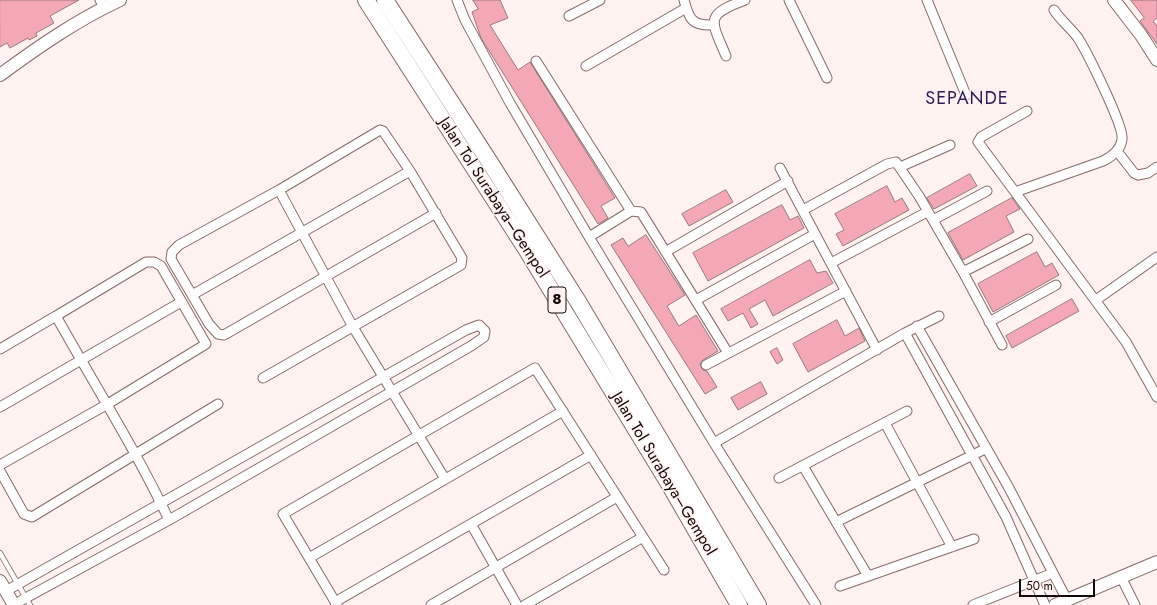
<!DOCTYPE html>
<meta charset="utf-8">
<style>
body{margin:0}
#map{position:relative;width:1157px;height:605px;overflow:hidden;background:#fff2f0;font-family:Jost,sans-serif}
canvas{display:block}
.scale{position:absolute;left:1019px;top:579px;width:76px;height:18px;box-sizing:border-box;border:2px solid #140a09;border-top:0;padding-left:5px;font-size:12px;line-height:14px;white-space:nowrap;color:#140a09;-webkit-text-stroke:3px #fff2f0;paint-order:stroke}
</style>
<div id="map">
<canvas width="1157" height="605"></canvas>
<div class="scale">50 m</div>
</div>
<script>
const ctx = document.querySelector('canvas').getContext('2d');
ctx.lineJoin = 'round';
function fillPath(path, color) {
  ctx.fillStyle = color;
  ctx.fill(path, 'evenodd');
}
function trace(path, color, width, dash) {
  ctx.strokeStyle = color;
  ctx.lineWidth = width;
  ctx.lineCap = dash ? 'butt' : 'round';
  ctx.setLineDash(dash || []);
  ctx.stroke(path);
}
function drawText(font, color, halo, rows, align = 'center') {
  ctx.font = font + ' Jost,sans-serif';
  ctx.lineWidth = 3;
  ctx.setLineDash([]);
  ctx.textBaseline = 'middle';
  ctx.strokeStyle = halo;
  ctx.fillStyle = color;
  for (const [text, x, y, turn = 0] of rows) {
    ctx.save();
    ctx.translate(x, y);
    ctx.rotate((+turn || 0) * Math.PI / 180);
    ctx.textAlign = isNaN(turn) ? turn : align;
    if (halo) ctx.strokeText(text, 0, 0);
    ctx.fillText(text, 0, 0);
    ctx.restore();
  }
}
const building = new Path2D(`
 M 0,0 L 79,0 L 50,16 L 54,23 L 36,33 L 37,36 L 29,40 L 28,38 L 10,48 L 7,43 L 0,47 Z
 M 473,0 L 500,0 L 508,18 L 490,25 L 518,70 L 530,62 L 615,198 L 601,206 L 608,218 L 598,224 L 481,38 L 472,12 L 478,9 Z
 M 1131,0 L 1157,0 L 1157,18 L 1153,21 L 1157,26 L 1157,44 L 1140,21 L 1144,18 Z
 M 970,174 L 977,186 L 934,209 L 927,198 Z
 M 887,186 L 895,202 L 902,198 L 909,210 L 843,246 L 836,234 L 844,230 L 835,214 Z
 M 726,190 L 733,202 L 689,226 L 682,214 Z
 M 1012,198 L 1020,209 L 1006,216 L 1014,232 L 963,260 L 948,233 Z
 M 782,205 L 790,220 L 798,216 L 804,228 L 708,281 L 693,253 Z
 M 646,235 L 685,295 L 667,306 L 677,323 L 679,326 L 696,315 L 718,351 L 703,360 L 700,364 L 703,370 L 707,371 L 717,387 L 705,394 L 611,245 L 623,238 L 628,246 Z
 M 1037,252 L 1045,267 L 1052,263 L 1059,275 L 993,312 L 978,284 Z
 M 810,260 L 817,273 L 826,271 L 833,283 L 773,316 L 765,300 L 749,309 L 758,324 L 751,328 L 743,313 L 728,321 L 721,309 Z
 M 1072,299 L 1079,311 L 1012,348 L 1006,336 Z
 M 837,320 L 845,336 L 859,328 L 865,341 L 808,372 L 793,344 Z
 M 777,348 L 783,360 L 777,364 L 770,352 Z
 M 761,382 L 767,394 L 738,410 L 731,398 Z`);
fillPath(building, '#f4a7b5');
trace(building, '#967a7e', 1);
const lane = new Path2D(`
 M 0,553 L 30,605`);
const street = new Path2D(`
 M 100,0 L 104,7
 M 457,0 L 465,20 L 510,103 L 589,237 L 714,443 L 816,605
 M 684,0 C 689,19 692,26 713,25
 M 789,0 L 827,78
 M 927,0 L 966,95
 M 569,16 L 600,0
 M 726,56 C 711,20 704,15 745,0
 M 536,61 L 631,211
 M 586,66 L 686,8
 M 1027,111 L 981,137 L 978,142 L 1126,342 L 1157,397
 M 1117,151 L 1134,173 L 1138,175 L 1148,173 L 1157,167
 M 900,167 L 950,145
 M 780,168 L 877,350
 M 279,190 L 179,245 L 172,252 L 171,259 L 209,324 L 218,334 L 224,335 L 436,213
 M 1015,192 L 1103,161 C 1111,157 1121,150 1122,139 C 1124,126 1087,52 1078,38 C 1071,28 1061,21 1054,10
 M 803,210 L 887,164 L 896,162 L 919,196 L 963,272 L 1002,345
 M 933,220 L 987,191
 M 589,237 L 631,211 L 641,212 L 728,353
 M 667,251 L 788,181
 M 831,263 L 927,212
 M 963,272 L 1028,239
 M 192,295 L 410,171
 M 696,300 L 815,234
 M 1096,300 L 1157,257
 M 989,322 L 1056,285
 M 917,326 L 1009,488 L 1067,600
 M 905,333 L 1006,517 L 1045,605
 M 0,349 L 56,316
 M 706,365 L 846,291
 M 263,378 L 461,265 L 462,258 L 410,171 L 383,131 L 380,130 L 279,190 L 353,327 L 445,479
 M 0,407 L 181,302
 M 885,423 L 952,547
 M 714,443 L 905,333 L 939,316
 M 0,465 L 106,405 L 206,344 L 161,266 L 154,262 L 146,262 L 56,316 C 94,384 136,450 169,520
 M 803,466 L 868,576
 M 0,471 L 24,514 L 32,517 L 218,404
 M 779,478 L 907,411
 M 836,522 L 985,449
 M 471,524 L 517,605
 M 309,558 L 563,411
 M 1121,577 L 1135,605
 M 840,586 L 974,539
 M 6,591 L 466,330 L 479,325 L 485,331 L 484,337 L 471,346 L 169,520 L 13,605
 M 335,602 L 591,455
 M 337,605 L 283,514 L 535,368 L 664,570
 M 431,605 L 617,497
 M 525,605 L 643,537
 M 973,605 L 1053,573`);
const secondary = new Path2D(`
 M 1114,0 L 1141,35 L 1157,60
 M 0,75 C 38,47 77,20 120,0
 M 0,581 L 14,605
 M 1055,605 L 1157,562`);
const highway = new Path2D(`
 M 366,0 L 528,252 L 668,482 L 739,605
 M 385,0 L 489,161 L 579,303 L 758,605`);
trace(lane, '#866b67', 6);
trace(street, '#866b67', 11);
trace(secondary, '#866b67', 14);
trace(highway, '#866b67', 18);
trace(lane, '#fff', 4.5);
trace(street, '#fff', 9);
trace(secondary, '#fff', 12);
trace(highway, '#fff', 16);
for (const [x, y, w] of [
 [557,300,18]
]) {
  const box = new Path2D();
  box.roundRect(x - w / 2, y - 13, w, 26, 3);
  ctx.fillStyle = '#fff2f0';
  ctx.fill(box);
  trace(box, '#140a09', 1);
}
drawText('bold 15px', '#140a09', null, [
 ["8",557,300]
]);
drawText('16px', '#140a09', '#fff2f0', [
 ["Jalan Tol Surabaya–Gempol",493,198,57],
 ["Jalan Tol Surabaya–Gempol",663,474,59]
]);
ctx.letterSpacing = '1px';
drawText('18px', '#2b215b', '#fff2f0', [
 ["SEPANDE",967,100]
]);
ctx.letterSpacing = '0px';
</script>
